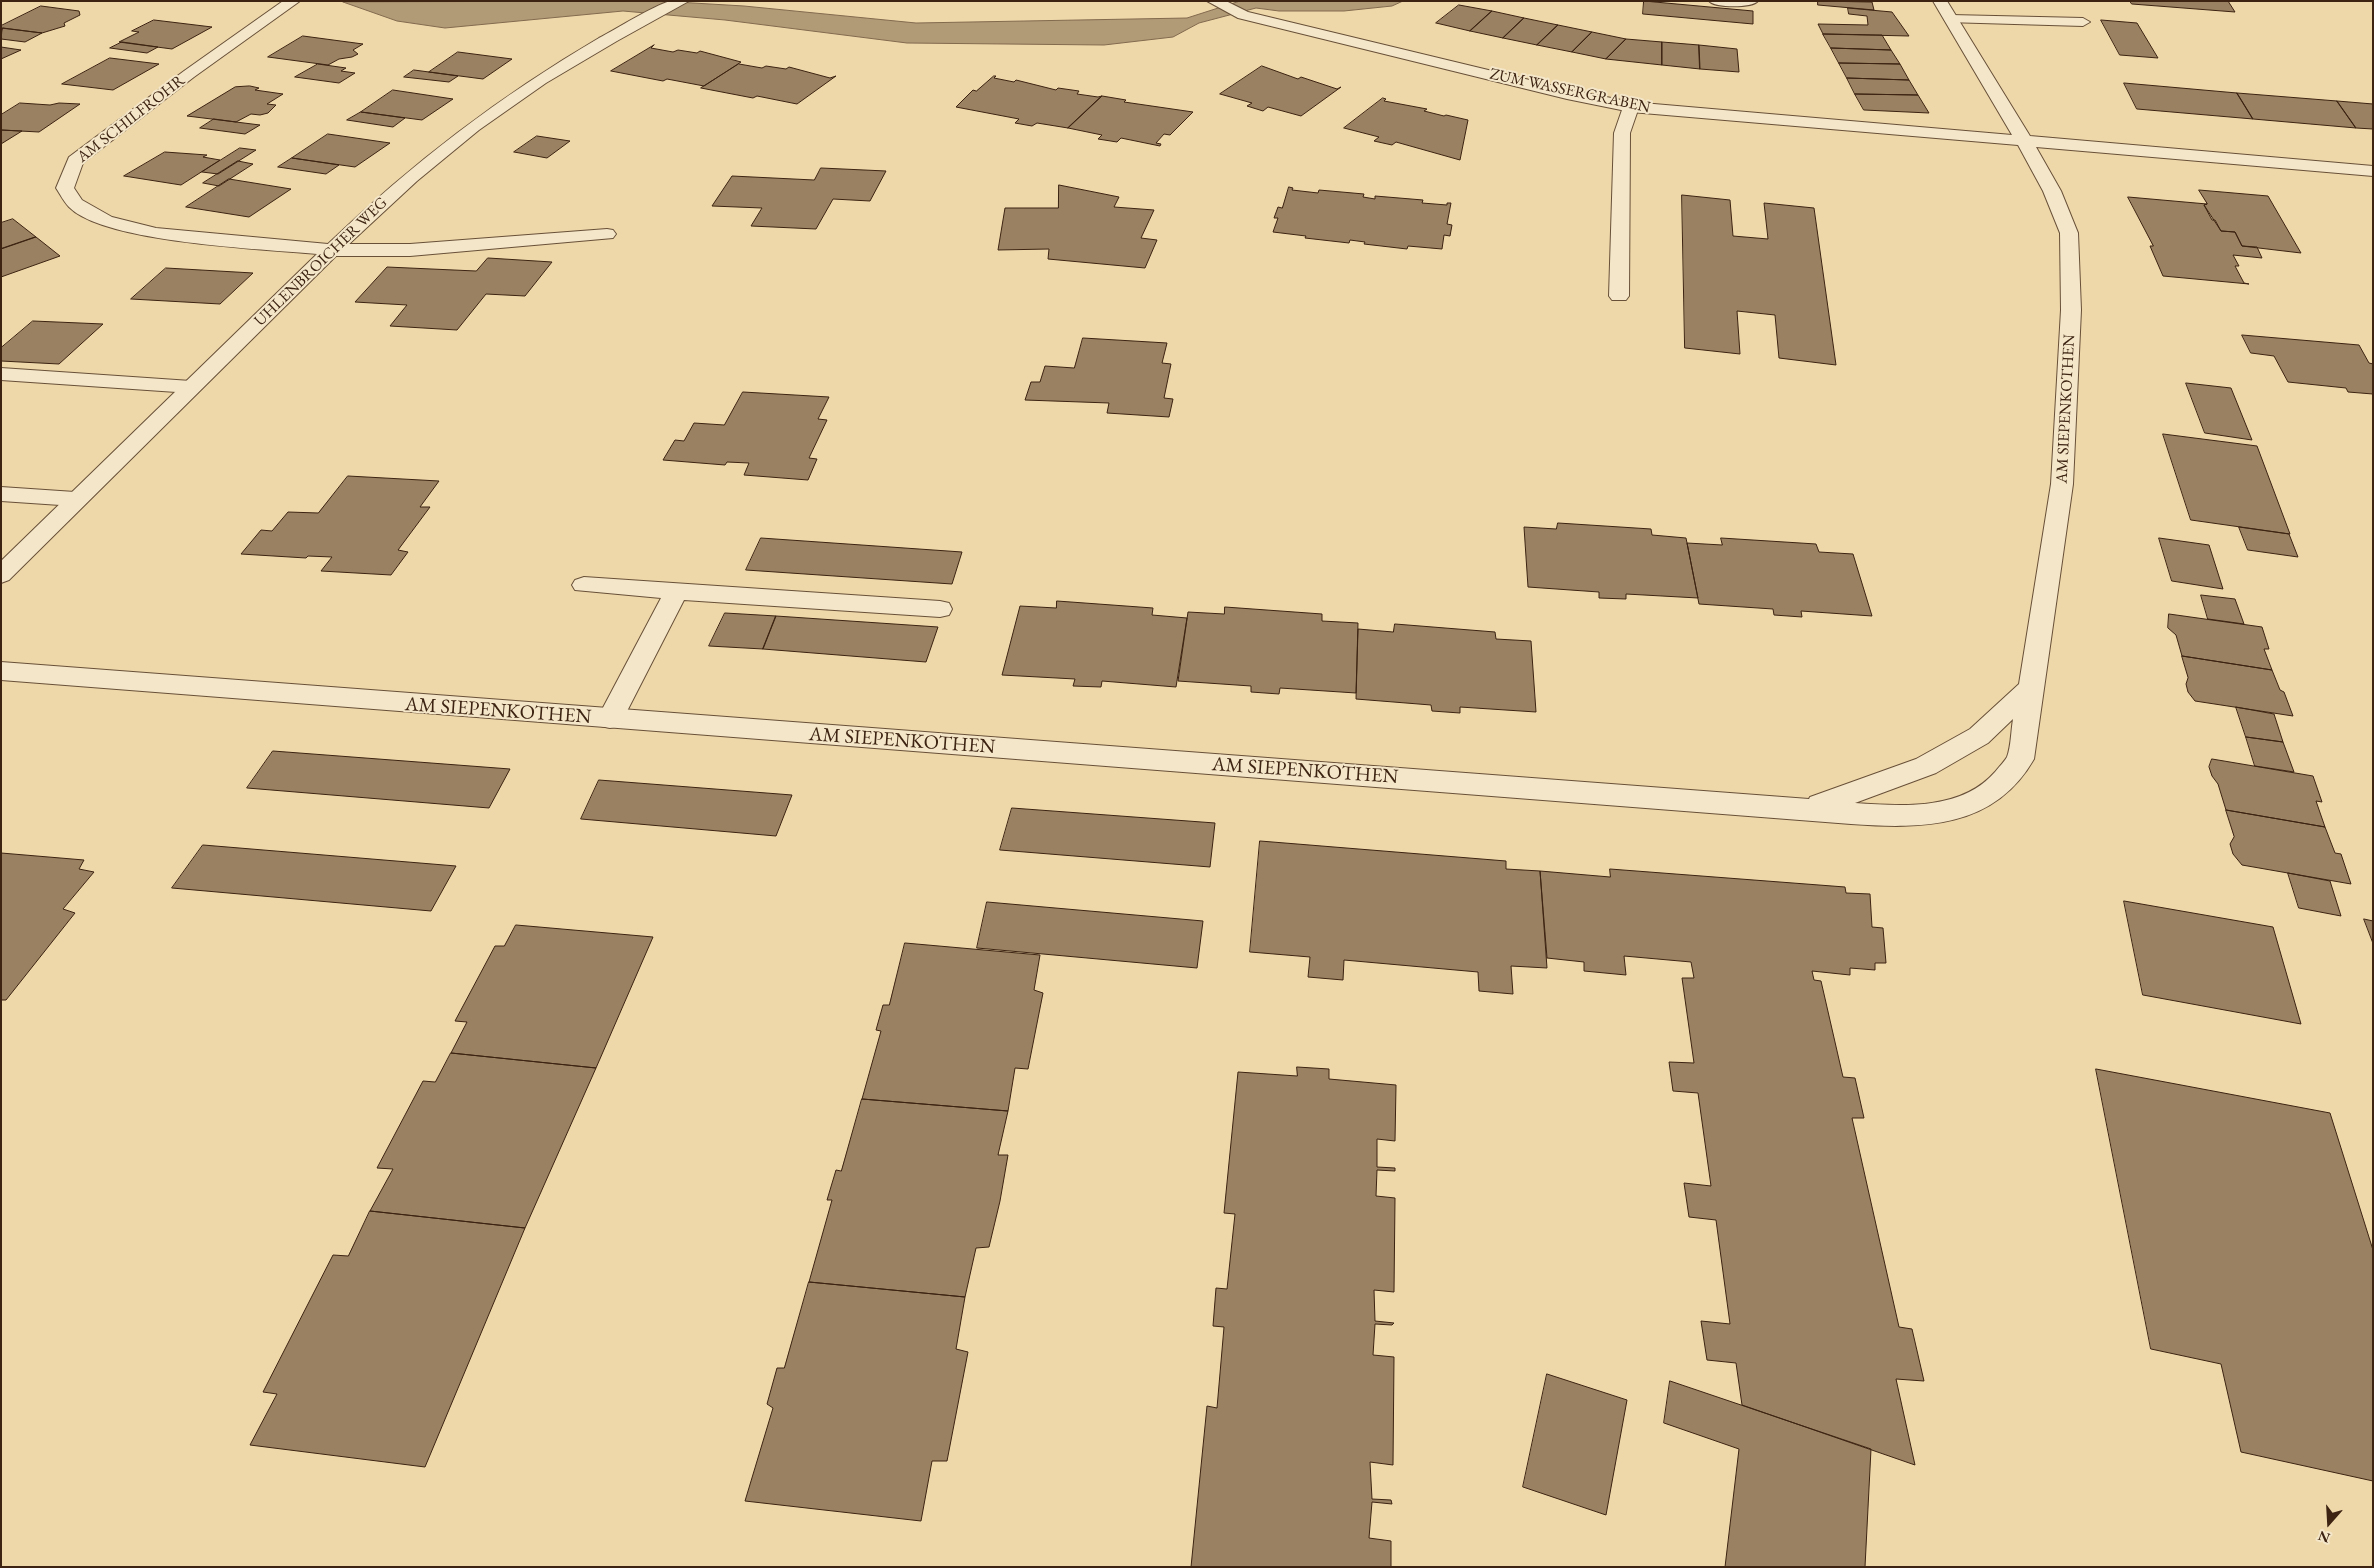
<!DOCTYPE html>
<style>
body{margin:0}
#map{position:relative;width:2374px;height:1568px;overflow:hidden;background:#eed8aa;font-family:"EB Garamond",serif}
canvas{display:block}
.frame{position:absolute;inset:0;border:2px solid #3c2312;pointer-events:none}
.north{position:absolute;left:2304px;top:1498px;width:50px;height:50px;-webkit-text-stroke:4px #f4e6c8;paint-order:stroke;rotate:199deg;font-size:14px;font-weight:700;line-height:20px;text-align:center;color:#3c2312}
.north::after{content:'';display:block;margin:auto;width:18px;height:22px;background:#3c2312;clip-path:polygon(50% 0,100% 100%,50% 72%,0 100%)}
</style>
<div id="map">
<canvas width="2374" height="1568"></canvas>
<div class="frame"></div>
<div class="north">N</div>
</div>
<script>
const ctx = document.querySelector('canvas').getContext('2d');
ctx.lineJoin = 'round';
function fillPath(path, color) {
  ctx.fillStyle = color;
  ctx.fill(path, 'evenodd');
}
function trace(path, color, width, dash) {
  ctx.strokeStyle = color;
  ctx.lineWidth = width;
  ctx.lineCap = dash ? 'butt' : 'round';
  ctx.setLineDash(dash || []);
  ctx.stroke(path);
}
function drawText(font, color, halo, rows, align = 'center') {
  ctx.font = font + ' "EB Garamond",serif';
  ctx.lineWidth = 4;
  ctx.setLineDash([]);
  ctx.textBaseline = 'middle';
  ctx.strokeStyle = halo;
  ctx.fillStyle = color;
  for (const [text, x, y, turn = 0] of rows) {
    ctx.save();
    ctx.translate(x, y);
    ctx.rotate((+turn || 0) * Math.PI / 180);
    ctx.textAlign = isNaN(turn) ? turn : align;
    if (halo) ctx.strokeText(text, 0, 0);
    ctx.fillText(text, 0, 0);
    ctx.restore();
  }
}
const water = new Path2D(`
 M 659,1 L 744,6 L 916,23 L 1187,18 L 1240,1 L 1403,1 L 1392,6 L 1344,11 L 1279,11 L 1256,8 L 1199,23 L 1173,37 L 1104,45 L 907,43 L 725,20 L 623,11 L 445,28 L 397,21 L 343,2 Z`);
fillPath(water, '#b19a76');
trace(water, '#826a4e', 1);
const building = new Path2D(`
 M 1644,1 L 1753,11 L 1753,24 L 1643,14 Z
 M 1818,1 L 1872,2 L 1874,10 L 1818,5 Z
 M 2130,1 L 2228,1 L 2235,12 L 2132,4 Z
 M 1459,5 L 1492,11 L 1470,31 L 1436,23 Z
 M 41,6 L 79,11 L 80,15 L 64,23 L 65,26 L 42,33 L 1,28 L 1,26 Z
 M 1848,8 L 1892,12 L 1909,36 L 1823,34 L 1818,24 L 1868,25 L 1867,16 L 1849,14 Z
 M 1492,11 L 1524,18 L 1503,38 L 1470,31 Z
 M 1524,18 L 1558,25 L 1537,45 L 1503,38 Z
 M 154,20 L 212,27 L 172,49 L 119,42 L 139,32 L 132,31 Z
 M 2101,20 L 2137,23 L 2158,58 L 2120,55 Z
 M 1558,25 L 1592,32 L 1572,52 L 1537,45 Z
 M 3,28 L 42,33 L 25,42 L 1,39 Z
 M 1592,32 L 1626,39 L 1606,59 L 1572,52 Z
 M 1823,34 L 1882,35 L 1891,50 L 1831,48 Z
 M 303,36 L 363,44 L 353,50 L 358,54 L 352,57 L 339,59 L 328,65 L 268,57 Z
 M 1626,39 L 1662,42 L 1662,65 L 1606,59 Z
 M 122,42 L 158,47 L 147,53 L 110,48 Z
 M 1662,42 L 1699,45 L 1700,69 L 1662,65 Z
 M 654,45 L 651,48 L 673,52 L 678,50 L 697,53 L 700,51 L 741,62 L 704,86 L 667,79 L 663,81 L 611,71 Z
 M 1699,45 L 1737,49 L 1739,72 L 1700,69 Z
 M 1,47 L 21,50 L 1,59 Z
 M 1831,48 L 1891,50 L 1900,64 L 1839,63 Z
 M 458,52 L 512,59 L 483,79 L 429,72 Z
 M 110,58 L 159,64 L 113,90 L 62,84 Z
 M 1839,63 L 1900,64 L 1909,80 L 1847,78 Z
 M 318,64 L 346,68 L 341,71 L 355,73 L 339,83 L 295,77 Z
 M 739,64 L 762,68 L 766,66 L 786,69 L 789,67 L 830,78 L 836,76 L 797,104 L 757,96 L 753,98 L 701,88 Z
 M 1262,66 L 1298,79 L 1301,77 L 1337,89 L 1341,87 L 1301,116 L 1268,107 L 1263,111 L 1247,106 L 1252,103 L 1220,94 Z
 M 414,70 L 429,72 L 458,76 L 449,82 L 404,77 Z
 M 994,76 L 996,76 L 994,78 L 1014,82 L 1016,80 L 1056,90 L 1058,88 L 1079,91 L 1077,94 L 1098,97 L 1102,96 L 1068,128 L 1037,123 L 1032,126 L 1015,123 L 1019,119 L 956,107 L 973,90 L 976,91 Z
 M 1847,78 L 1909,80 L 1918,95 L 1855,94 Z
 M 2124,83 L 2237,93 L 2253,119 L 2137,109 Z
 M 250,86 L 259,88 L 255,90 L 283,94 L 267,104 L 276,105 L 268,113 L 260,115 L 251,114 L 236,122 L 187,116 L 235,87 Z
 M 393,90 L 453,99 L 422,120 L 361,112 Z
 M 2237,93 L 2337,101 L 2356,128 L 2253,119 Z
 M 1855,94 L 1918,95 L 1929,113 L 1864,110 Z
 M 1102,96 L 1126,100 L 1124,102 L 1193,112 L 1170,135 L 1164,134 L 1156,143 L 1161,144 L 1160,146 L 1121,138 L 1117,142 L 1098,139 L 1102,135 L 1068,128 Z
 M 1383,98 L 1386,99 L 1384,101 L 1427,109 L 1424,111 L 1444,116 L 1446,115 L 1468,120 L 1460,160 L 1396,142 L 1392,145 L 1374,141 L 1379,137 L 1344,128 Z
 M 2337,101 L 2373,104 L 2373,129 L 2356,128 Z
 M 20,103 L 50,105 L 59,103 L 80,104 L 39,132 L 1,130 L 1,115 Z
 M 361,112 L 405,118 L 393,127 L 347,120 Z
 M 214,119 L 236,122 L 260,125 L 245,134 L 200,128 Z
 M 1,130 L 22,131 L 1,144 Z
 M 328,134 L 390,143 L 355,167 L 292,158 Z
 M 537,136 L 570,141 L 547,158 L 514,152 Z
 M 240,148 L 256,150 L 218,174 L 202,172 Z
 M 165,152 L 207,155 L 203,157 L 220,160 L 181,185 L 124,176 Z
 M 292,158 L 339,165 L 326,174 L 278,167 Z
 M 238,161 L 253,164 L 219,186 L 203,183 Z
 M 821,168 L 886,171 L 870,201 L 833,199 L 816,229 L 751,226 L 762,208 L 712,206 L 732,176 L 814,180 Z
 M 229,179 L 291,189 L 249,217 L 186,207 Z
 M 1059,185 L 1119,197 L 1114,207 L 1154,210 L 1141,238 L 1157,240 L 1145,268 L 1048,259 L 1049,249 L 998,250 L 1005,208 L 1058,208 Z
 M 1289,187 L 1293,188 L 1292,190 L 1318,193 L 1319,190 L 1364,194 L 1363,197 L 1375,199 L 1375,196 L 1423,200 L 1422,203 L 1447,205 L 1447,203 L 1451,203 L 1447,224 L 1452,225 L 1450,236 L 1444,235 L 1442,249 L 1408,246 L 1407,249 L 1364,244 L 1365,242 L 1350,240 L 1349,243 L 1305,238 L 1306,236 L 1273,232 L 1278,218 L 1274,218 L 1278,207 L 1282,208 Z
 M 2199,190 L 2268,196 L 2301,253 L 2242,246 L 2235,232 L 2221,231 L 2215,220 L 2212,220 L 2204,205 L 2207,204 Z
 M 1682,195 L 1730,200 L 1733,236 L 1768,239 L 1764,203 L 1814,208 L 1836,365 L 1779,358 L 1775,315 L 1737,311 L 1740,354 L 1685,348 Z
 M 2128,197 L 2207,204 L 2204,205 L 2221,231 L 2235,232 L 2242,246 L 2257,247 L 2262,258 L 2233,255 L 2239,266 L 2235,266 L 2244,283 L 2249,284 L 2163,276 L 2150,246 L 2153,246 Z
 M 13,219 L 36,237 L 1,249 L 1,223 Z
 M 36,237 L 60,256 L 1,277 L 1,249 Z
 M 488,258 L 552,262 L 525,296 L 486,294 L 457,330 L 390,326 L 407,305 L 355,302 L 387,267 L 476,271 Z
 M 166,268 L 253,273 L 220,304 L 131,299 Z
 M 33,321 L 103,324 L 59,364 L 1,361 L 1,348 Z
 M 2242,335 L 2359,345 L 2369,363 L 2373,364 L 2373,394 L 2348,392 L 2346,388 L 2288,382 L 2274,356 L 2251,353 Z
 M 1083,338 L 1167,343 L 1162,363 L 1171,364 L 1164,398 L 1173,399 L 1169,417 L 1107,413 L 1109,403 L 1025,400 L 1031,382 L 1040,382 L 1045,366 L 1074,368 Z
 M 2186,383 L 2231,388 L 2252,440 L 2205,433 Z
 M 743,392 L 829,397 L 818,419 L 827,420 L 809,458 L 817,459 L 808,480 L 744,475 L 749,463 L 727,462 L 725,465 L 663,460 L 675,440 L 684,441 L 694,423 L 724,425 Z
 M 2163,434 L 2257,446 L 2290,534 L 2191,520 Z
 M 348,476 L 439,481 L 420,507 L 430,507 L 398,550 L 408,552 L 391,575 L 321,571 L 332,557 L 308,556 L 306,558 L 241,554 L 261,530 L 272,531 L 288,512 L 318,513 Z
 M 1558,523 L 1651,529 L 1652,535 L 1686,538 L 1698,598 L 1626,594 L 1626,599 L 1599,598 L 1599,592 L 1528,587 L 1524,527 L 1556,529 Z
 M 2239,527 L 2289,534 L 2298,557 L 2248,550 Z
 M 761,538 L 962,552 L 952,584 L 746,570 Z
 M 1721,538 L 1816,544 L 1819,552 L 1853,554 L 1872,616 L 1801,611 L 1802,617 L 1774,615 L 1773,609 L 1699,604 L 1687,543 L 1722,545 Z
 M 2159,538 L 2209,545 L 2223,589 L 2172,581 Z
 M 2201,595 L 2235,599 L 2244,624 L 2208,619 Z
 M 1057,601 L 1153,608 L 1152,615 L 1187,618 L 1176,687 L 1102,681 L 1101,687 L 1073,686 L 1075,679 L 1002,675 L 1020,606 L 1056,608 Z
 M 1225,607 L 1322,614 L 1322,621 L 1358,623 L 1356,693 L 1280,688 L 1279,694 L 1251,692 L 1251,686 L 1178,681 L 1188,612 L 1224,614 Z
 M 725,613 L 776,616 L 763,649 L 709,646 Z
 M 2169,614 L 2262,627 L 2269,649 L 2264,649 L 2272,670 L 2182,656 L 2176,635 L 2168,628 Z
 M 776,616 L 938,627 L 926,662 L 763,649 Z
 M 1395,624 L 1495,632 L 1496,639 L 1531,641 L 1536,712 L 1460,707 L 1460,713 L 1432,711 L 1431,705 L 1356,699 L 1358,629 L 1393,632 Z
 M 2182,656 L 2272,670 L 2280,690 L 2284,692 L 2293,716 L 2195,701 L 2188,692 L 2186,684 L 2188,678 Z
 M 2236,707 L 2274,714 L 2283,742 L 2246,737 Z
 M 2246,737 L 2283,742 L 2294,772 L 2255,766 Z
 M 273,751 L 510,769 L 489,808 L 247,788 Z
 M 2212,759 L 2313,776 L 2322,802 L 2316,801 L 2325,827 L 2226,810 L 2218,784 L 2212,776 L 2209,767 Z
 M 599,780 L 792,795 L 776,836 L 581,819 Z
 M 1012,808 L 1215,823 L 1210,867 L 1000,850 Z
 M 2226,810 L 2325,827 L 2335,853 L 2341,854 L 2351,884 L 2242,865 L 2233,854 L 2230,844 L 2234,837 Z
 M 1260,841 L 1506,861 L 1506,869 L 1540,871 L 1547,968 L 1511,966 L 1513,994 L 1479,991 L 1478,972 L 1344,960 L 1343,980 L 1308,977 L 1310,957 L 1250,952 Z
 M 203,845 L 456,866 L 431,911 L 172,888 Z
 M 1,853 L 84,860 L 79,869 L 94,872 L 63,909 L 75,913 L 6,1000 L 1,1000 Z
 M 1610,869 L 1845,887 L 1846,893 L 1870,894 L 1872,927 L 1883,928 L 1886,963 L 1875,963 L 1875,970 L 1850,968 L 1850,975 L 1812,971 L 1814,980 L 1821,981 L 1843,1077 L 1855,1078 L 1864,1118 L 1852,1118 L 1899,1327 L 1912,1329 L 1924,1381 L 1896,1379 L 1915,1465 L 1742,1405 L 1736,1363 L 1707,1360 L 1701,1321 L 1730,1324 L 1716,1220 L 1689,1217 L 1684,1183 L 1711,1186 L 1698,1093 L 1673,1091 L 1669,1062 L 1694,1063 L 1682,978 L 1694,978 L 1691,962 L 1624,956 L 1626,975 L 1584,971 L 1584,962 L 1547,958 L 1540,871 L 1610,877 Z
 M 2288,873 L 2330,881 L 2341,916 L 2299,908 Z
 M 2124,901 L 2273,927 L 2301,1024 L 2143,995 Z
 M 987,902 L 1203,921 L 1197,968 L 977,948 Z
 M 2364,919 L 2373,921 L 2373,943 Z
 M 516,925 L 653,937 L 596,1068 L 451,1053 L 467,1022 L 455,1021 L 495,946 L 504,946 Z
 M 905,943 L 1040,955 L 1034,990 L 1043,993 L 1028,1069 L 1015,1068 L 1008,1111 L 862,1099 L 881,1031 L 876,1030 L 883,1005 L 889,1005 Z
 M 451,1053 L 596,1068 L 525,1228 L 370,1211 L 393,1169 L 377,1168 L 423,1081 L 435,1082 Z
 M 1297,1067 L 1329,1069 L 1329,1079 L 1396,1085 L 1395,1141 L 1377,1139 L 1377,1167 L 1395,1168 L 1395,1171 L 1377,1170 L 1376,1196 L 1395,1198 L 1394,1292 L 1374,1290 L 1375,1321 L 1394,1323 L 1392,1325 L 1375,1324 L 1373,1355 L 1394,1357 L 1393,1465 L 1370,1462 L 1372,1499 L 1391,1500 L 1392,1504 L 1372,1502 L 1369,1538 L 1391,1541 L 1391,1567 L 1191,1567 L 1207,1406 L 1217,1408 L 1224,1327 L 1213,1326 L 1216,1288 L 1227,1289 L 1235,1214 L 1224,1213 L 1238,1072 L 1297,1076 Z
 M 2096,1069 L 2330,1113 L 2373,1250 L 2373,1481 L 2241,1452 L 2221,1364 L 2151,1349 Z
 M 862,1099 L 1008,1111 L 998,1155 L 1008,1155 L 1000,1201 L 989,1247 L 976,1248 L 965,1297 L 809,1282 L 832,1200 L 827,1200 L 836,1170 L 841,1171 Z
 M 370,1211 L 525,1228 L 425,1467 L 250,1445 L 277,1394 L 263,1392 L 333,1255 L 348,1256 Z
 M 809,1282 L 965,1297 L 956,1349 L 968,1352 L 947,1461 L 932,1461 L 921,1521 L 745,1501 L 773,1408 L 767,1404 L 777,1368 L 784,1368 Z
 M 1547,1374 L 1627,1400 L 1606,1515 L 1523,1487 Z
 M 1670,1381 L 1871,1449 L 1865,1567 L 1725,1567 L 1739,1449 L 1664,1423 Z`);
fillPath(building, '#998161');
trace(building, '#3c2312', 1);
const lane = new Path2D(`
 M 1951,15 L 2083,18 L 2090,22 L 2083,26 L 1946,22 L 1944,19 Z
 M 1631,102 L 1639,107 L 1630,133 L 1629,296 L 1626,300 L 1612,300 L 1609,296 L 1614,133 L 1623,107 Z
 M 607,229 L 613,230 L 616,234 L 613,238 L 410,256 L 333,256 L 326,254 L 324,250 L 326,246 L 333,244 L 410,244 Z
 M 1,368 L 191,381 L 198,383 L 201,387 L 198,391 L 191,393 L 1,380 Z
 M 1,487 L 75,492 L 83,494 L 86,499 L 83,504 L 75,506 L 1,501 Z
 M 584,577 L 940,601 L 949,603 L 952,609 L 949,615 L 940,617 L 684,600 L 623,719 L 619,726 L 610,728 L 601,726 L 597,719 L 661,598 L 575,590 L 572,585 L 575,580 Z`);
const street = new Path2D(`
 M 283,1 L 300,1 L 194,77 L 83,163 L 74,188 L 82,200 L 112,217 L 156,228 L 328,244 C 411,164 500,96 599,38 C 616,29 653,6 670,1 C 676,0 683,1 689,1 L 617,41 L 546,83 L 479,130 L 417,181 L 335,257 L 9,580 L 1,583 L 1,561 L 317,254 C 264,249 104,243 69,207 C 64,202 60,194 56,188 L 69,157 L 184,71 Z
 M 1207,1 L 1226,1 L 1248,12 L 1567,89 L 1631,102 L 2012,135 L 1933,1 L 1947,1 L 2030,136 L 2373,166 L 2373,176 L 2036,147 L 2061,191 L 2078,233 L 2081,310 L 2073,484 L 2034,759 C 1994,829 1922,829 1851,824 L 1,680 L 1,662 L 1809,799 L 1810,797 L 1916,759 L 1970,729 L 2019,684 L 2051,484 L 2061,310 L 2060,233 L 2043,191 L 2018,145 L 1631,112 L 1567,99 L 1238,18 ZM 2013,719 C 2011,731 2011,747 2007,757 C 2004,762 1998,768 1995,772 C 1961,811 1902,806 1855,803 L 1936,773 L 1988,743 Z
 M 1709,1 L 1758,1 C 1752,8 1715,8 1709,1 Z`);
trace(lane, '#685038', 2);
trace(street, '#685038', 2);
fillPath(lane, '#f4e6c8');
fillPath(street, '#f4e6c8');
drawText('16px', '#3c2312', '#f4e6c8', [
 ["ZUM WASSERGRABEN",1570,91,12],
 ["AM SCHILFROHR",131,119,-38],
 ["UHLENBROICHER WEG",321,262,-44],
 ["AM SIEPENKOTHEN",2066,409,-87]
]);
drawText('20px', '#3c2312', '#f4e6c8', [
 ["AM SIEPENKOTHEN",498,711,4],
 ["AM SIEPENKOTHEN",902,741,4],
 ["AM SIEPENKOTHEN",1305,771,4]
]);
</script>
